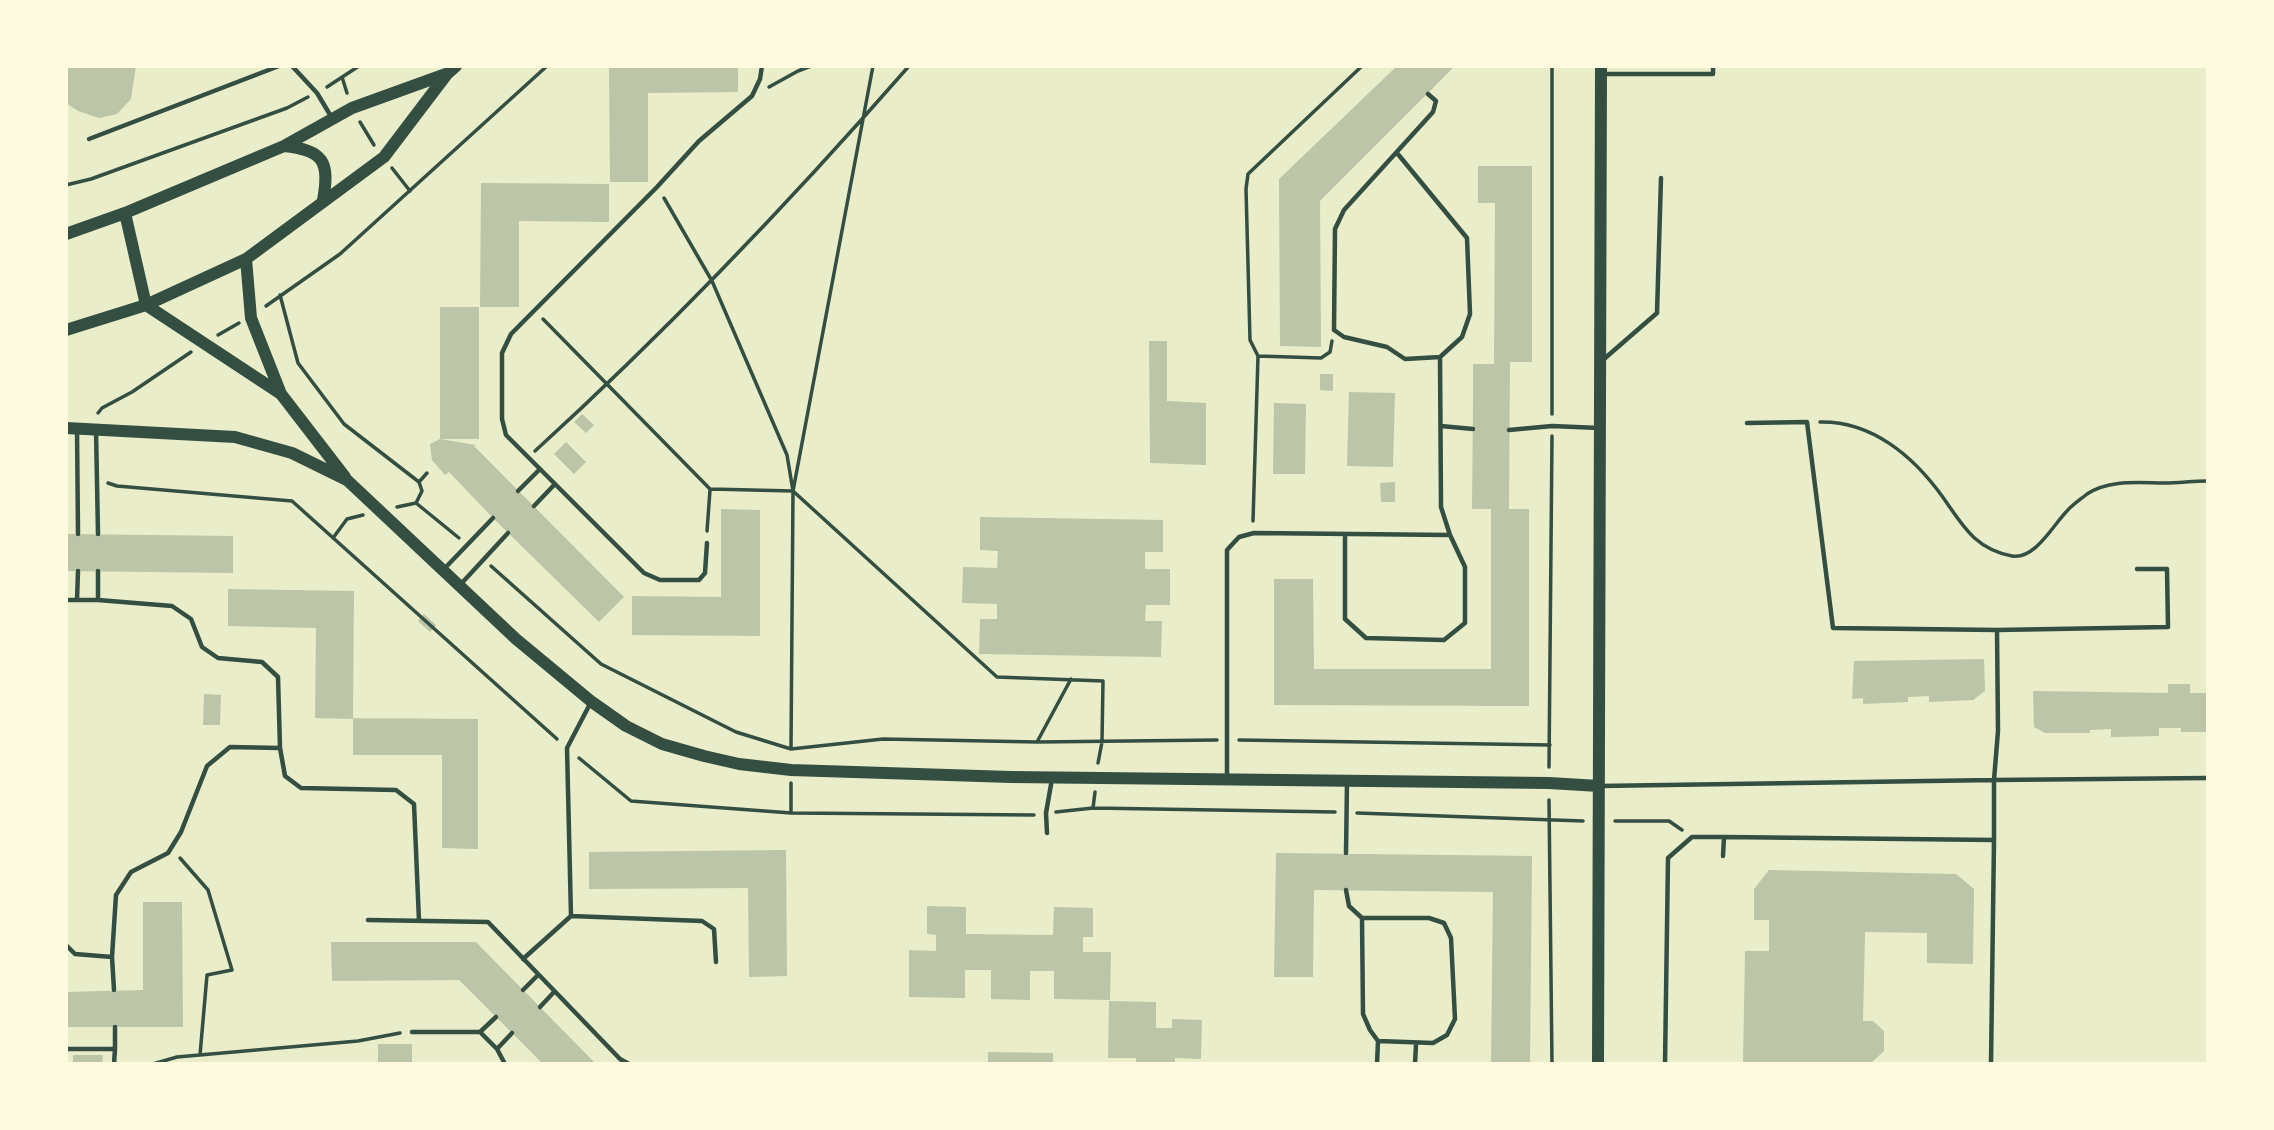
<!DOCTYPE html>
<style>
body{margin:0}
#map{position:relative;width:2274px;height:1130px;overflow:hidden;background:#e9edc9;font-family:Arial,sans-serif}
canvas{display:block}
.frame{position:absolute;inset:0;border:68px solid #fefae0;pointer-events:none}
</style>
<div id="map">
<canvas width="2274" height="1130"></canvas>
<div class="frame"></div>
</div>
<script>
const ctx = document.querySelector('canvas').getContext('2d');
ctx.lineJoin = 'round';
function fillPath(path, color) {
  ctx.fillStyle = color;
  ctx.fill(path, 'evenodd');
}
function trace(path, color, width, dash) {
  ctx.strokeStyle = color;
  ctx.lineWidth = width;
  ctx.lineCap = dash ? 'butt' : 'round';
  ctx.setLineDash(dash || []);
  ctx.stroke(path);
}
fillPath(new Path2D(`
 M 66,66 L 136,66 L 131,99 L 117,114 L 99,118 L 78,111 L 66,103 Z
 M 609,66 L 738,66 L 738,92 L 648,93 L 648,182 L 610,182 Z
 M 1397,66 L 1455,66 L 1320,201 L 1321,347 L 1280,346 L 1279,179 Z
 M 1478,166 L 1532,166 L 1532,362 L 1510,362 L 1509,509 L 1529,509 L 1529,706 L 1274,705 L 1274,579 L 1313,579 L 1314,669 L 1491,669 L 1491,509 L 1472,509 L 1473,401 L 1473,364 L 1494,364 L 1495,203 L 1478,203 Z
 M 481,183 L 609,184 L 609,222 L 519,221 L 519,307 L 480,307 Z
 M 440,307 L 479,307 L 479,439 L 440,439 L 476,445 L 474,446 L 624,597 L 599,622 L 493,518 L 449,472 L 445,475 L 432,460 L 430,444 L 440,439 Z
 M 1149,341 L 1167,341 L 1167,401 L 1206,403 L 1206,465 L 1150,463 Z
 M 1320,374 L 1333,374 L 1333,391 L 1320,390 Z
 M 1349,392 L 1395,393 L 1393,467 L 1347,466 Z
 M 1274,403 L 1306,404 L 1305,474 L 1273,474 Z
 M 582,414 L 594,425 L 586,433 L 574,422 Z
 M 566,442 L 586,462 L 574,474 L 554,454 Z
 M 1395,482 L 1395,502 L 1381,502 L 1380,483 Z
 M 721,509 L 760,510 L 760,636 L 632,635 L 632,596 L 721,597 Z
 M 980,517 L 1163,520 L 1163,552 L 1145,552 L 1145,569 L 1170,569 L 1170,605 L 1146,605 L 1145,621 L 1162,621 L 1161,657 L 979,654 L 980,619 L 997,619 L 997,604 L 962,603 L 963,567 L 997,568 L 998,551 L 980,550 Z
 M 66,534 L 233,536 L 233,573 L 66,571 Z
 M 228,589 L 354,591 L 353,719 L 315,718 L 316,628 L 228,626 Z
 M 424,614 L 436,625 L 430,632 L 418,621 Z
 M 1984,659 L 1985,691 L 1973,700 L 1929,702 L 1929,696 L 1908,697 L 1908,702 L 1863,704 L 1863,698 L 1852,699 L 1854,661 Z
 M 2168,684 L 2190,684 L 2190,693 L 2208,693 L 2208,732 L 2181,732 L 2181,728 L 2159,728 L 2159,736 L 2111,737 L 2111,729 L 2090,730 L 2090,733 L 2045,733 L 2034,727 L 2033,691 L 2168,693 Z
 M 204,694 L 221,695 L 220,725 L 203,725 Z
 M 353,718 L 478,719 L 478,849 L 442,848 L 442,755 L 353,755 Z
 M 786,850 L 787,976 L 749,977 L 748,888 L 589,889 L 589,852 Z
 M 1276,853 L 1532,856 L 1530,1064 L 1491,1064 L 1493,892 L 1314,890 L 1313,977 L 1274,977 Z
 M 1769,870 L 1956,874 L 1974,889 L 1973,964 L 1927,963 L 1927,933 L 1865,932 L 1863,1021 L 1873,1021 L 1884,1031 L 1884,1051 L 1871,1063 L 1743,1064 L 1745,951 L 1769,951 L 1769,920 L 1754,920 L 1754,889 Z
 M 143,902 L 182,902 L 183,1027 L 66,1027 L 66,992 L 143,990 Z
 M 927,906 L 966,907 L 966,934 L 1053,935 L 1054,907 L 1093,908 L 1093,937 L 1083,937 L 1083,952 L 1111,952 L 1110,1000 L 1054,999 L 1054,971 L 1030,971 L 1030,1000 L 991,999 L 991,970 L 965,970 L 965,998 L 909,997 L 909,950 L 936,951 L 936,935 L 927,934 Z
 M 331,942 L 476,942 L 596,1064 L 543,1064 L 459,980 L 332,981 Z
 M 1109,1001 L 1156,1002 L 1156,1028 L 1172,1028 L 1172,1019 L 1202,1020 L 1201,1059 L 1175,1058 L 1175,1064 L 1136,1064 L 1136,1058 L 1108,1058 Z
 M 378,1044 L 412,1044 L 412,1064 L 378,1064 Z
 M 988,1052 L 1053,1053 L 1053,1064 L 988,1064 Z
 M 73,1055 L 103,1055 L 102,1064 L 73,1064 Z`), '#bcc5a7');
trace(new Path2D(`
 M 342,77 L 347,93
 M 327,87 L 359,66
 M 769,87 L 798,71 L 811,66
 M 360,122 L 374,145
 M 392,168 L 410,191
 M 66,185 L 91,179 L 287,108 L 308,97
 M 664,198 L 712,281 L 787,455 L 793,491 L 997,677 L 1103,681 L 1102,742 L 1098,763
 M 280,295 L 298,363 L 344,424 L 419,482 L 422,491 L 416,503 L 459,538
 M 266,306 L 340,254 L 547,66
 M 543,319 L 710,489 L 793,491
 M 218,335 L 239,323
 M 1258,356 L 1321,358 L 1330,352 L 1332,341
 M 98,413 L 102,408 L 132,392 L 191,352
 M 1552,414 L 1552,66
 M 1820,422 C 1872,421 1913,456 1942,496 C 1962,524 1974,549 2012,556 C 2035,560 2053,525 2067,511 C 2072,505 2081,499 2087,494 C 2110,479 2140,483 2165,483 C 2179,483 2193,481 2208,481
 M 535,451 C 668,330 791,201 909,66
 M 419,482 L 427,473
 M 108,483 L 117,486 L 292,501 L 557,739
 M 397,507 L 416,503
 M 1253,521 L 1258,356 L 1250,340 L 1246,189 L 1248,174 L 1362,66
 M 707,531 L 710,490
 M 333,538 L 347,519 L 363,515
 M 491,566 L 601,664 L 736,732 L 791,749 L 883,739 L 1037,742 L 1217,740
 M 1239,740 L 1550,745
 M 1037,742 L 1071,679
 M 791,748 L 793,491 L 873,66
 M 579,758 L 631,801 L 791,813 L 1034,815
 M 1549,767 L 1552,436
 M 1549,800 L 1552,1064
 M 1093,808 L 1095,792
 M 1056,812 L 1093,808 L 1335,812
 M 791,813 L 791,783
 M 1357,813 L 1583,821
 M 1615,821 L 1669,821 L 1682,830
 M 180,858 L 208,890 L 232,970 L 207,975 L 200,1055
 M 153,1064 L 177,1057 L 358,1041 L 400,1033`), '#344e41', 3.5);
trace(new Path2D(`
 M 292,66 L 317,93 L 332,118
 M 1602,74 L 1713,74 L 1713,66
 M 1428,94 L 1436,101 L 1433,112 L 1344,210 L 1335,229 L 1334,330 L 1344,337 L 1387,347 L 1405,359 L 1440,357
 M 89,139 L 279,66
 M 1604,359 L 1657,313 L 1661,178
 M 1747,423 L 1807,422 L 1833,628 L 1997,630
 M 1441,426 L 1473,429
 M 77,429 L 78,534
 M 96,430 L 98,534
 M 1509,430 L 1552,426 L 1599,428
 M 518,491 L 540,469
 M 534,506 L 555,484
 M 1345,535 L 1345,619 L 1366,638 L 1444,640 L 1465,623 L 1465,567 L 1450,535 L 1441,507 L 1440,357 L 1462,337 L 1470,314 L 1467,238 L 1397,153
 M 707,543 L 705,573 L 699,580 L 660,580 L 644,573 L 506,435 L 502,419 L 502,353 L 511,334 L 657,187 L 699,141 L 752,96 L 760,79 L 762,66
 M 445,568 L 493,518
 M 2137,569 L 2167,569 L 2168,627 L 1997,630 L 1998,731 L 1994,780 L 2208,778
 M 460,585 L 508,533
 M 66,600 L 98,600 L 172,606 L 191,619 L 202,647 L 218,658 L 262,662 L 278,677 L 280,748 L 285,776 L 301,788 L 396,790 L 414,804 L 419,921
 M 77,600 L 78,571
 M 98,600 L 98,571
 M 591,702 L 567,748 L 571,916 L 702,921 L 714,929 L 716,962
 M 1227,779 L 1227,550 L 1239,537 L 1254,533 L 1450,535
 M 1600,786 L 1994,780 L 1994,840
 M 1047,833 L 1046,813 L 1052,779
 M 1346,853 L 1347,782
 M 1723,856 L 1724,837 L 1994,840 L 1991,1064
 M 1346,890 L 1349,906 L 1362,918 L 1363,1014 L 1370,1030 L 1378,1041 L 1377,1064
 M 1362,918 L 1429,918 L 1444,923 L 1451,938 L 1455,1019 L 1447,1035 L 1433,1043 L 1378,1041
 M 368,920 L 488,922 L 620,1059 L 629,1064
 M 66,945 L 75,954 L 112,957
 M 523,959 L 571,916
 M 114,990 L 112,957 L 116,895 L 131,872 L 168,853 L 181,832 L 207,766 L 230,747 L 280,748
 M 523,990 L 538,975
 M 540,1007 L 554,992
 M 412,1032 L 480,1032 L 497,1049 L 505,1064
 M 480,1032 L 496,1017
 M 66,1049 L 115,1049 L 115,1027
 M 497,1049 L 512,1033
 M 114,1064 L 115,1049
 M 1415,1064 L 1416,1044
 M 1665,1064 L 1668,858 L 1692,837 L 1724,837`), '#344e41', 4.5);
trace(new Path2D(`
 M 284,146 C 324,150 330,162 323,200
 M 125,213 L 146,305 L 281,394
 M 66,234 L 125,213 L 284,146 L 352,108 L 446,74
 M 246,259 L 251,318 L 281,394 L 345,477
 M 66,330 L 146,305 L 246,259 L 384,157 L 447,74 L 456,66
 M 66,428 L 235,437 L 292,453 L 347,480 L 516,639 L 592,702 L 626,726 L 662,744 L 704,756 L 739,764 L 791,770 L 1011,777 L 1549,783 L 1599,786
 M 1598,1064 L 1601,66`), '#344e41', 12);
</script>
